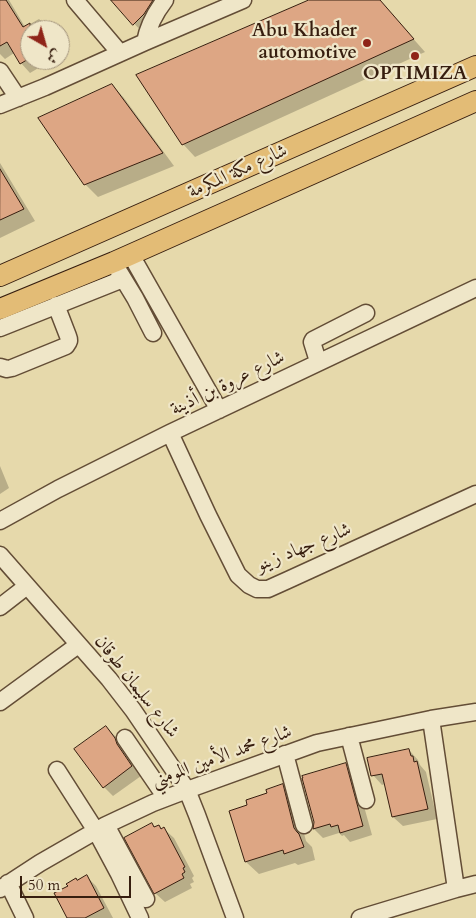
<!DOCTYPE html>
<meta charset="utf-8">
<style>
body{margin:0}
#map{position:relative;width:476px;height:918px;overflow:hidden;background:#e6d9ab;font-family:Cardo,Amiri,serif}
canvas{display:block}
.north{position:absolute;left:20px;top:20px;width:50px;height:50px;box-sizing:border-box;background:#efe6c8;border:1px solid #a5967e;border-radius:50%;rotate:142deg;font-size:14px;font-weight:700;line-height:20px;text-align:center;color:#371e0f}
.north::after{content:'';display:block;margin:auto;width:18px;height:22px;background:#8f2418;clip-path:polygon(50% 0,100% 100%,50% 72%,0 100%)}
.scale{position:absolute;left:20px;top:876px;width:111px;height:22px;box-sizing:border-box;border:2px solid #371e0f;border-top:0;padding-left:6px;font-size:15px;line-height:18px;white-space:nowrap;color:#371e0f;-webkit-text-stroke:4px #efe6c8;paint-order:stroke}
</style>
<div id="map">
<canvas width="476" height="918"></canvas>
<div class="north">ش</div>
<div class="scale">50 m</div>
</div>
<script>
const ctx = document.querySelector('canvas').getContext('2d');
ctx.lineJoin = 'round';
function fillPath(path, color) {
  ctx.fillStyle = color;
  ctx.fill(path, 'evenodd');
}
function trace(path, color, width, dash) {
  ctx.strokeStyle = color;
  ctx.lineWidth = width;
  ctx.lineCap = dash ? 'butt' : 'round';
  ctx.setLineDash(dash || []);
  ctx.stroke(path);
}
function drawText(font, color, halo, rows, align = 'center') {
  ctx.font = font + ' Cardo,Amiri,serif';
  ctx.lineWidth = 4.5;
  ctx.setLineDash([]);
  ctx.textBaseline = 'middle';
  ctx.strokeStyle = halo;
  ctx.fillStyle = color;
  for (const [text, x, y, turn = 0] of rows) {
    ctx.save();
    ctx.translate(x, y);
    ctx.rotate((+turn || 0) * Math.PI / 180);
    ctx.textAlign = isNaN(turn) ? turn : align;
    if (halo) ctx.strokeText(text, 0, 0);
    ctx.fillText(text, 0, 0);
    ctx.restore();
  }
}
fillPath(new Path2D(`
 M 0,0 L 9,0 L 25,27 L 39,19 L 49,28 L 50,30 L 30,30 L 30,60 L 52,60 L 30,73 L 21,63 L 14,53 L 5,59 L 0,54 Z
 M 112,0 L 167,0 L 144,34 Z
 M 312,0 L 379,0 L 425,52 L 195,157 L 183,144 Z
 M 60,47 L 63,53 L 60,55 Z
 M 112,85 L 124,98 L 174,166 L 98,197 L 85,184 Z
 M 0,163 L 35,221 L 0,238 Z
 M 0,466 L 9,488 L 0,494 Z
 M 106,727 L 116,737 L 124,748 L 126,755 L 141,776 L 113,796 L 104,787 Z
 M 409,750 L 418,760 L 420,765 L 426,772 L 437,819 L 403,826 L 393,817 L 385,784 L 382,785 L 373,775 Z
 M 345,765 L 355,774 L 372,835 L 350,842 L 344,835 L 342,836 L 339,833 L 323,838 L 314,829 L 315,822 Z
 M 282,786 L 295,798 L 306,841 L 312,847 L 315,860 L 298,865 L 295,863 L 259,874 L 246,862 L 231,812 L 249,806 Z
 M 152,824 L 155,828 L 158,826 L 162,830 L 164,829 L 174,838 L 194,876 L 192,878 L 194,882 L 190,884 L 192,888 L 165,902 L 155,893 Z
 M 87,877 L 96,886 L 113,918 L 69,918 L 77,881 Z`), '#0003');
const building = new Path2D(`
 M 0,0 L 6,0 L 23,27 L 30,23 L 30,58 L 20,64 L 7,42 L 0,46 Z
 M 111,0 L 153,0 L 144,14 L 133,25 Z
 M 309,0 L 380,0 L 414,39 L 182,145 L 136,75 Z
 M 112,84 L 163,153 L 84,185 L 38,118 Z
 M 0,169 L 24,209 L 0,220 Z
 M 106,726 L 115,738 L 117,744 L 132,766 L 103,788 L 74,749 Z
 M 409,749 L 411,756 L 413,756 L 414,762 L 417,761 L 428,809 L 392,817 L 382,774 L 371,776 L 367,758 Z
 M 346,763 L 363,826 L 340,833 L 338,825 L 331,827 L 330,824 L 313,829 L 314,822 L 302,778 L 303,778 L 302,776 Z
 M 283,784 L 294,828 L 297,832 L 299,834 L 304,847 L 284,854 L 283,850 L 245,862 L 229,811 L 247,805 L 246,800 L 267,793 L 266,790 Z
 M 152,823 L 154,827 L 159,825 L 161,829 L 164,827 L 185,867 L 183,868 L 185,872 L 182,874 L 184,878 L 154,894 L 124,838 Z
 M 87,875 L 104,908 L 85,918 L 67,918 L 54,893 L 68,886 L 66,884 L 76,878 L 77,880 Z`);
fillPath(building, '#dda684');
trace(building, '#371e0f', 1);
const minor = new Path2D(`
 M 75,0 L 120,53
 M 145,42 C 148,25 155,13 165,0
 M 0,71 L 18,98
 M 0,105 L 45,87 L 145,42 L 243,0
 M 131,255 L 219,410
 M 118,270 L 135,298 L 153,333
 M 0,328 L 123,279
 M 321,361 L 317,358 L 312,342 L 313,340 L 366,313
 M 0,367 L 7,369 L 12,368 L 66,346 C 69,342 70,341 68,336 L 56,305
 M 170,433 L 208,515 L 238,575 L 249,585 L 257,589 L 268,589 L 288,580 L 476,494
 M 0,521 L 58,489 L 170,433 L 476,288
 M 0,555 L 109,679 L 133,710 L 171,766 L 187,790 L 197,815 L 235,918
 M 0,607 L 27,586
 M 0,702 L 78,645
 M 431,719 L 456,889
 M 349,736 L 366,800
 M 125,738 L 166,798
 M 285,754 L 304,825
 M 57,770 L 96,831 L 119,874 L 140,918
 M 106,825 L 146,899
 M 8,883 L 25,918
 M 0,889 L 40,863 L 106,825 L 153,803 L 187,790 L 317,743 L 431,719 L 476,712
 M 360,918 L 456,889 L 476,884`);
const major = new Path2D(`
 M 0,276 L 476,66
 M 0,309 L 114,262 L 476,101`);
trace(minor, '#634d36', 19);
trace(major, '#371e0f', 22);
trace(minor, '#efe6c8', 16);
trace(major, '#e3bc76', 20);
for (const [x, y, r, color] of [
 [367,43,5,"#8f2418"],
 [415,56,5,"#8f2418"]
]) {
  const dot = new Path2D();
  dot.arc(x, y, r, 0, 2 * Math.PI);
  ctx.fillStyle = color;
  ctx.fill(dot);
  trace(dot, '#efe6c8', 2);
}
drawText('bold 19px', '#371e0f', '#efe6c8', [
 ["Abu Khader",357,32],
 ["automotive",357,54],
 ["OPTIMIZA",415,75,"center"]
], 'right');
drawText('19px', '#371e0f', '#efe6c8', [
 ["شارع مكة المكرمة",238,172,-24],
 ["شارع عروة بن أذينة",228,384,-26],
 ["شارع جهاد زينو",304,548,-22],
 ["شارع سليمان طوقان",136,687,52],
 ["شارع محمد الأمين المومني",222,757,-20]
]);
</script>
